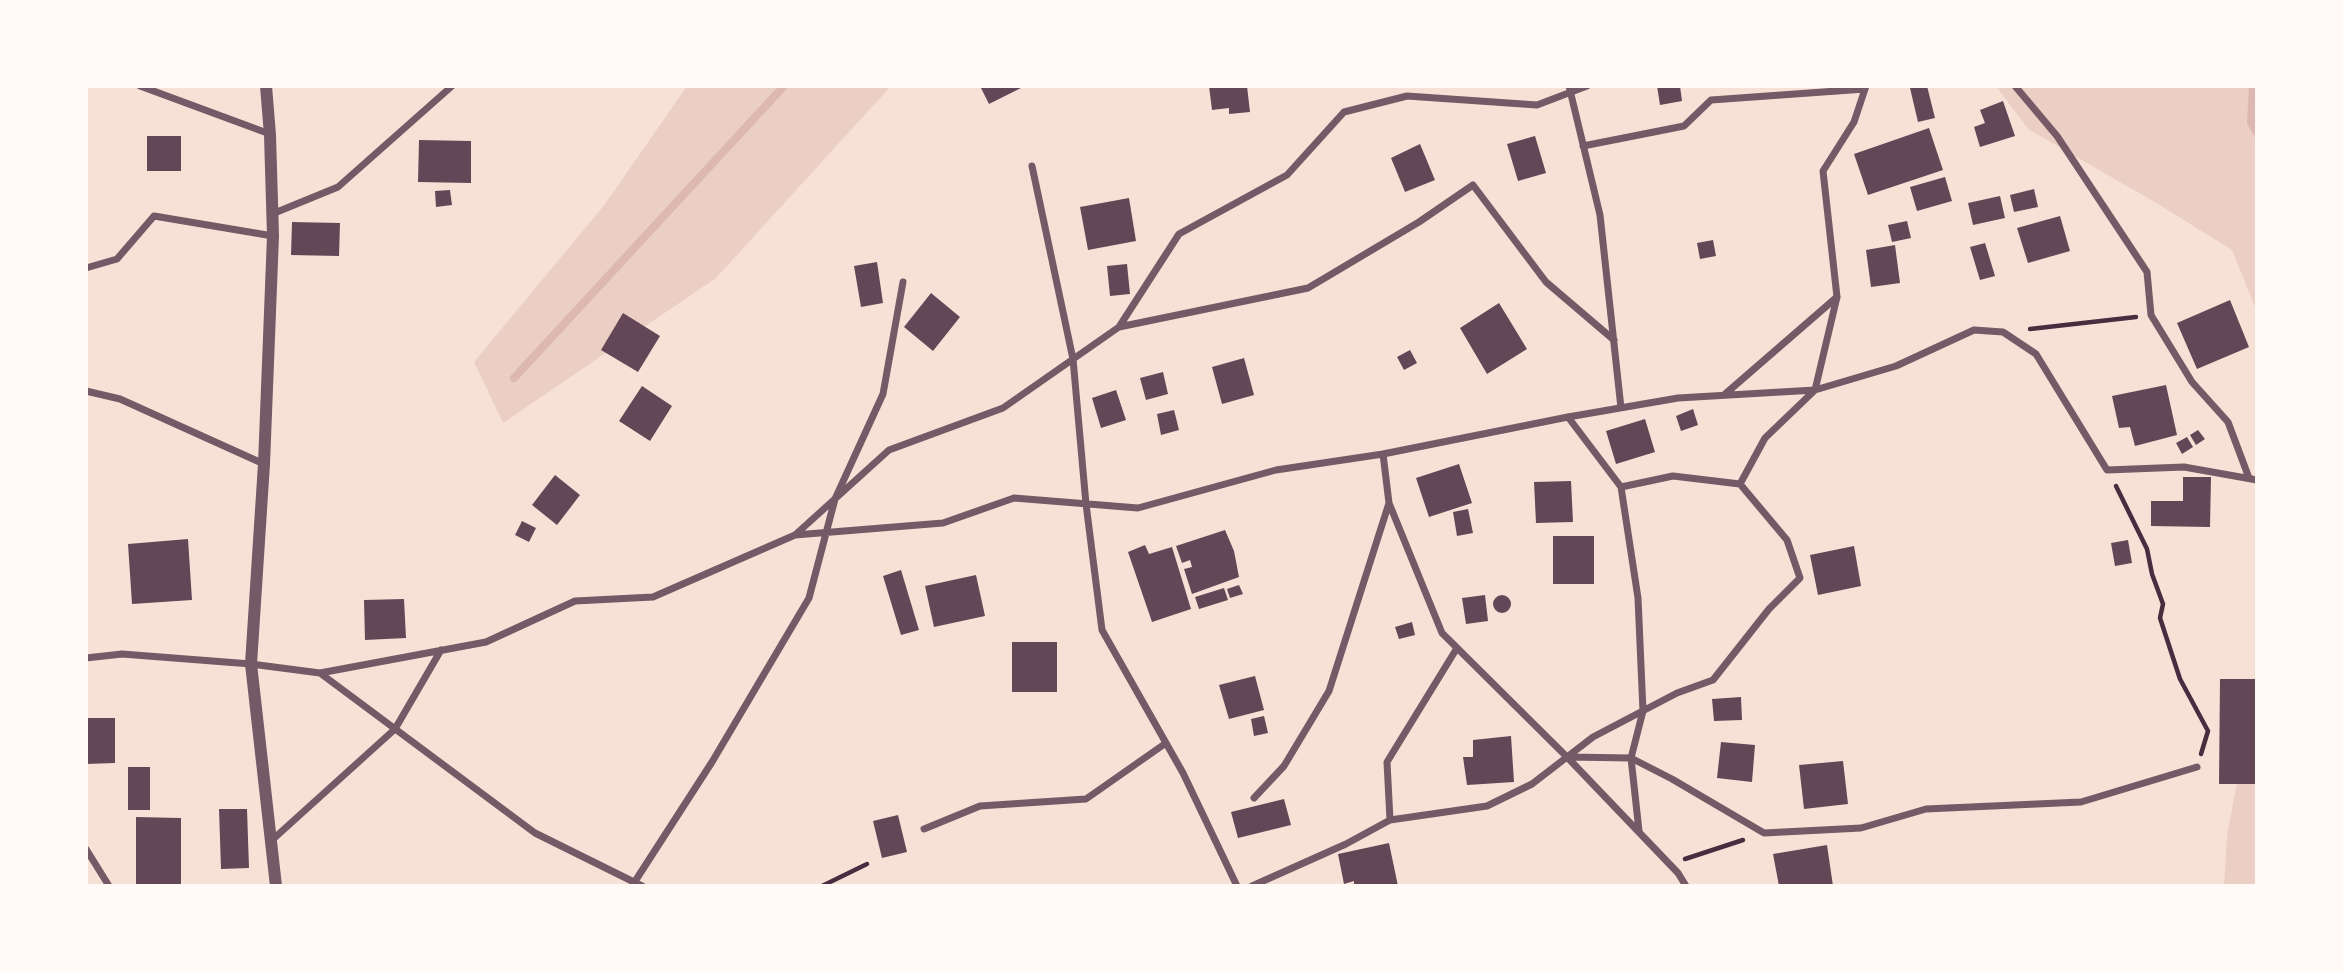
<!DOCTYPE html>
<style>
body{margin:0}
#map{position:relative;width:2343px;height:972px;overflow:hidden;background:#f7e1d7;font-family:"Nunito Sans",sans-serif}
canvas{display:block}
.frame{position:absolute;inset:0;border:88px solid #fffaf5;pointer-events:none}
</style>
<div id="map">
<canvas width="2343" height="972"></canvas>
<div class="frame"></div>
</div>
<script>
const ctx = document.querySelector('canvas').getContext('2d');
ctx.lineJoin = 'round';
function fillPath(path, color) {
  ctx.fillStyle = color;
  ctx.fill(path, 'evenodd');
}
function trace(path, color, width, dash) {
  ctx.strokeStyle = color;
  ctx.lineWidth = width;
  ctx.lineCap = dash ? 'butt' : 'round';
  ctx.setLineDash(dash || []);
  ctx.stroke(path);
}
fillPath(new Path2D(`
 M 687,86 L 891,86 L 716,278 L 503,423 L 474,362 L 605,204 Z
 M 1996,86 L 2257,86 L 2257,312 L 2232,250 L 2158,204 L 2028,129 Z
 M 2257,680 L 2257,886 L 2224,886 L 2227,835 Z`), '#ebcfc5');
trace(new Path2D(`
 M 2253,86 L 2251,122 L 2257,133
 M 514,378 L 784,86`), '#dcb8b0', 8);
fillPath(new Path2D(`
 M 980,86 L 1020,86 L 1021,88 L 989,104 Z
 M 1209,86 L 1247,86 L 1250,112 L 1229,114 L 1229,108 L 1212,110 Z
 M 1657,86 L 1680,86 L 1682,101 L 1660,105 Z
 M 1916,86 L 1927,86 L 1935,118 L 1918,122 L 1910,88 Z
 M 2003,101 L 2015,136 L 1980,147 L 1974,127 L 1985,123 L 1980,110 Z
 M 1929,128 L 1943,170 L 1868,195 L 1854,154 Z
 M 147,136 L 181,136 L 181,171 L 147,171 Z
 M 1535,136 L 1546,173 L 1518,181 L 1507,144 Z
 M 419,140 L 471,141 L 471,183 L 418,182 Z
 M 1420,144 L 1435,180 L 1405,192 L 1391,158 Z
 M 1945,177 L 1952,201 L 1917,211 L 1910,187 Z
 M 2034,189 L 2038,207 L 2014,212 L 2010,195 Z
 M 450,190 L 452,205 L 436,207 L 435,191 Z
 M 2000,196 L 2005,218 L 1973,225 L 1968,203 Z
 M 1129,198 L 1136,241 L 1088,250 L 1080,207 Z
 M 2060,216 L 2070,251 L 2028,263 L 2017,228 Z
 M 1907,221 L 1911,238 L 1892,242 L 1888,225 Z
 M 292,222 L 340,223 L 339,256 L 291,255 Z
 M 1713,240 L 1716,256 L 1700,259 L 1697,243 Z
 M 1985,243 L 1995,276 L 1980,280 L 1970,247 Z
 M 1895,245 L 1900,283 L 1871,287 L 1866,250 Z
 M 877,262 L 883,303 L 861,307 L 854,266 Z
 M 1127,264 L 1130,294 L 1110,296 L 1107,266 Z
 M 931,293 L 960,317 L 933,351 L 904,327 Z
 M 2230,300 L 2249,347 L 2197,369 L 2177,323 Z
 M 1499,303 L 1527,349 L 1487,374 L 1460,328 Z
 M 623,313 L 660,336 L 638,372 L 601,350 Z
 M 1410,350 L 1417,363 L 1404,370 L 1397,357 Z
 M 1244,358 L 1254,395 L 1222,404 L 1212,367 Z
 M 1163,372 L 1168,394 L 1146,400 L 1140,378 Z
 M 2166,385 L 2177,435 L 2135,446 L 2130,427 L 2119,428 L 2112,396 Z
 M 642,386 L 672,406 L 650,441 L 619,421 Z
 M 1116,390 L 1126,420 L 1101,428 L 1092,398 Z
 M 1693,409 L 1698,425 L 1681,431 L 1676,416 Z
 M 1174,410 L 1179,430 L 1161,435 L 1157,414 Z
 M 1645,419 L 1655,452 L 1616,464 L 1606,431 Z
 M 2198,430 L 2205,439 L 2196,445 L 2190,435 Z
 M 2187,437 L 2193,447 L 2182,454 L 2176,443 Z
 M 1459,464 L 1472,503 L 1429,517 L 1416,478 Z
 M 555,475 L 580,495 L 557,525 L 532,505 Z
 M 2183,477 L 2211,477 L 2210,527 L 2151,526 L 2151,501 L 2183,501 Z
 M 1571,481 L 1573,522 L 1536,523 L 1534,482 Z
 M 1468,509 L 1473,533 L 1457,536 L 1453,512 Z
 M 522,521 L 536,528 L 529,542 L 515,535 Z
 M 1225,530 L 1234,551 L 1239,577 L 1192,594 L 1184,569 L 1192,567 L 1190,560 L 1182,563 L 1176,546 Z
 M 1553,536 L 1594,536 L 1594,584 L 1553,584 Z
 M 188,539 L 192,600 L 132,604 L 128,544 Z
 M 2128,540 L 2132,563 L 2115,566 L 2111,543 Z
 M 1145,545 L 1149,554 L 1172,547 L 1191,609 L 1152,622 L 1128,552 Z
 M 1854,546 L 1861,586 L 1818,595 L 1810,555 Z
 M 901,570 L 919,630 L 901,635 L 883,576 Z
 M 976,575 L 985,616 L 934,627 L 925,586 Z
 M 1239,585 L 1243,594 L 1230,598 L 1227,589 Z
 M 1224,588 L 1228,600 L 1199,609 L 1195,597 Z
 M1493 604a9 9 0 1 1 18 0a9 9 0 1 1-18 0Z
 M 1485,595 L 1488,621 L 1466,624 L 1462,598 Z
 M 404,599 L 406,638 L 365,640 L 364,600 Z
 M 1412,622 L 1415,635 L 1399,639 L 1395,627 Z
 M 1012,642 L 1057,642 L 1057,692 L 1012,692 Z
 M 1255,676 L 1264,710 L 1229,719 L 1219,685 Z
 M 2220,679 L 2257,679 L 2257,784 L 2219,784 Z
 M 1741,697 L 1742,720 L 1714,721 L 1712,699 Z
 M 1264,716 L 1268,733 L 1254,736 L 1251,719 Z
 M 86,718 L 115,718 L 115,763 L 86,764 Z
 M 1511,736 L 1514,782 L 1467,785 L 1463,757 L 1473,757 L 1473,740 Z
 M 1721,742 L 1755,745 L 1752,782 L 1717,778 Z
 M 1843,761 L 1848,804 L 1804,809 L 1799,765 Z
 M 128,767 L 150,767 L 150,810 L 128,810 Z
 M 1284,799 L 1291,825 L 1238,838 L 1231,812 Z
 M 219,809 L 247,809 L 249,868 L 221,869 Z
 M 898,815 L 907,852 L 882,858 L 873,821 Z
 M 136,817 L 181,818 L 181,884 L 136,884 Z
 M 1389,843 L 1398,886 L 1354,886 L 1354,881 L 1344,884 L 1338,854 Z
 M 1827,845 L 1833,886 L 1779,886 L 1773,854 Z`), '#644757');
trace(new Path2D(`
 M 2030,329 L 2136,317
 M 2116,486 L 2147,549 L 2152,574 L 2163,604 L 2160,618 L 2180,679 L 2208,731 L 2201,754
 M 1685,859 L 1743,840
 M 822,886 L 867,864`), '#4a2c40', 4.5);
trace(new Path2D(`
 M 140,86 L 270,134
 M 1569,86 L 1600,215 L 1621,408
 M 2015,86 L 2057,136 L 2147,272 L 2151,315 L 2192,382 L 2228,422 L 2249,478
 M 1583,146 L 1684,126 L 1711,100 L 1865,89
 M 1032,166 L 1073,359 L 1086,504 L 1102,630 L 1183,773 L 1237,886
 M 272,214 L 338,187 L 452,86
 M 86,268 L 117,259 L 154,216 L 273,236
 M 1119,327 L 1308,288 L 1419,222 L 1473,185 L 1546,282 L 1614,340
 M 86,391 L 120,399 L 264,464
 M 1724,395 L 1837,297
 M 1383,454 L 1389,503 L 1442,633 L 1567,757 L 1678,873 L 1686,886
 M 1740,484 L 1765,438 L 1815,390 L 1837,297 L 1823,171 L 1854,122 L 1866,86
 M 1621,487 L 1638,598 L 1643,711 L 1631,758 L 1639,831
 M 795,535 L 889,450 L 1003,408 L 1119,327 L 1179,234 L 1287,175 L 1344,112 L 1407,96 L 1537,105 L 1587,86
 M 86,658 L 122,654 L 251,664 L 320,673 L 535,833 L 642,886
 M 320,673 L 486,642 L 575,601 L 653,597 L 795,535 L 943,523 L 1014,498 L 1138,508 L 1276,470 L 1383,454 L 1568,417 L 1678,398 L 1815,390 L 1896,366 L 1974,330 L 2003,332 L 2036,354 L 2107,470 L 2184,467 L 2257,480
 M 1568,757 L 1631,758 L 1672,779 L 1764,833 L 1861,828 L 1926,809 L 2081,802 L 2197,767
 M 1254,798 L 1284,766 L 1329,691 L 1389,503
 M 1390,820 L 1387,762 L 1457,648
 M 924,829 L 980,806 L 1086,799 L 1166,743
 M 271,841 L 395,729 L 441,650
 M 86,849 L 109,886
 M 632,886 L 712,762 L 809,598 L 835,499 L 883,394 L 903,282
 M 1252,886 L 1346,844 L 1390,820 L 1487,806 L 1532,784 L 1593,737 L 1677,693 L 1713,680 L 1769,609 L 1800,578 L 1787,540 L 1740,484 L 1673,476 L 1621,487 L 1568,417`), '#755966', 7);
trace(new Path2D(`
 M 266,86 L 270,135 L 273,236 L 264,464 L 251,664 L 276,886`), '#755966', 12);
</script>
